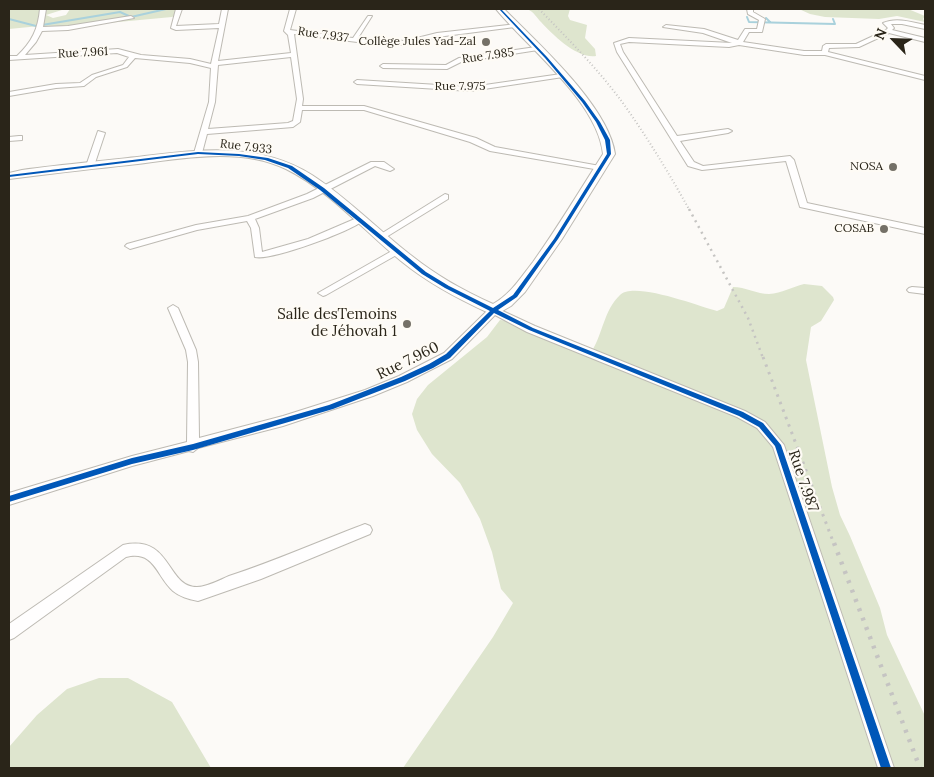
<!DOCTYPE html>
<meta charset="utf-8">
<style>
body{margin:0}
#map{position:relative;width:934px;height:777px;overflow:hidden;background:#fcfaf7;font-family:Lora,serif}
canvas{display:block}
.frame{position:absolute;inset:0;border:10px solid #2a2519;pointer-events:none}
.north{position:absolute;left:869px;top:15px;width:50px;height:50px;-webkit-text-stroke:4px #fefbf5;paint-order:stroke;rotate:294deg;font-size:14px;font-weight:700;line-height:20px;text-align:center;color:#2a2519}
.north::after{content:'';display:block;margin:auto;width:18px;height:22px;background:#2a2519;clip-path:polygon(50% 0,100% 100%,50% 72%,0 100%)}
</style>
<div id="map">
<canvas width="934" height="777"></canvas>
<div class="frame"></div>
<div class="north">N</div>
</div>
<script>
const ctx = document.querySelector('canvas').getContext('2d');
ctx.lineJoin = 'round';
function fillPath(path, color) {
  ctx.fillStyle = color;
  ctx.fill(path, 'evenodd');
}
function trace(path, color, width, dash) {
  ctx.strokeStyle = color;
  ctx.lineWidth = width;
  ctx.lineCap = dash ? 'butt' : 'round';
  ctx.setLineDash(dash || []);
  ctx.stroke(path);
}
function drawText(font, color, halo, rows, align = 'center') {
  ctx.font = font + ' Lora,serif';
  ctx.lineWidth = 4.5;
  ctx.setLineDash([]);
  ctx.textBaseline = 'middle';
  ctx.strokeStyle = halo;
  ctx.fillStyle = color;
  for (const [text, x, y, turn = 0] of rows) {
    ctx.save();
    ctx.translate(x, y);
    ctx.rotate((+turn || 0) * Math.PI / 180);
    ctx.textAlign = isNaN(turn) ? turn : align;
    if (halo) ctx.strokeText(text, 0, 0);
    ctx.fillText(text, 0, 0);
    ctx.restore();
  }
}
fillPath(new Path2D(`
 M 9,9 L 65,9 L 46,15 L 53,18 L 66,15 L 70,9 L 174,9 L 181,13 L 172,17 L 43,29 L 40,26 L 9,29 Z
 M 527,9 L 570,9 L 568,16 L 570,20 L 587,25 L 585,38 L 595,49 L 596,56 C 577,59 553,35 541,22 C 536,17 534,12 527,9 Z
 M 799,9 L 908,9 L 925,16 L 923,19 L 925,22 L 897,16 L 879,19 L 825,17 L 810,14 Z
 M 804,284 L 822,286 L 833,297 L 834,300 L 821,321 L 811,327 L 806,360 L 832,487 L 840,515 L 850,536 L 880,608 L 887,635 L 925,716 L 925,768 L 403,768 L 493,637 L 513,603 L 501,589 L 492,552 L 480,519 L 460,483 L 432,454 L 417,430 L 412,414 L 417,399 L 428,385 L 487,337 L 500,320 L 510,321 L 592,351 C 603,333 604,310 620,295 C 634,281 698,306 717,311 L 724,308 L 733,287 C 745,287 757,294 769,294 C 782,293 792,287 804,284 Z
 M 99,678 L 128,678 L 172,702 L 211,768 L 9,768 L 9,747 L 37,715 L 67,689 Z`), '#dee5ce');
trace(new Path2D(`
 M 647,9 L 666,9
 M 747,17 L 749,22 L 835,24 L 833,19
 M 766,18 L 770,22
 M 9,19 L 36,26 L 120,12 L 131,17 L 166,9`), '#a9d1dc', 2);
const street = new Path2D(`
 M 40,9 L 46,9 L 43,27 L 68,26 L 131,16 L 134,18 L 68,30 L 42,31 L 36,42 L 25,55 L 118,49 L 141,55 L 190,59 L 211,64 L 219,28 L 176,30 L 171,28 L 176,9 L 182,9 L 176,26 L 219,24 L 222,9 L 228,9 L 218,61 L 291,53 L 288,35 L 284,31 L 290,9 L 296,9 L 290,30 L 353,38 L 368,16 L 372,16 L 358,38 L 405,41 L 437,33 L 517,24 L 515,27 L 437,37 L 405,45 L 373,44 L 294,34 L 303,99 L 302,106 L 364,106 L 476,138 L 495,147 L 600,166 L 604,168 L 600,170 L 490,151 L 470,142 L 364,110 L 302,110 L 300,122 L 293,127 L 207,134 L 202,153 L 195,155 L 194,153 L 209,102 L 211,68 L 190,63 L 135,58 L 127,67 L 96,77 L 84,86 L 56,88 L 9,96 L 9,92 L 56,84 L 80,83 L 92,75 L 123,65 L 129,57 L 117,53 L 9,60 L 9,56 L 17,56 C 32,42 38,29 40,9 ZM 291,57 L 297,99 L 293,121 L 288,123 L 208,129 L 215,102 L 218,65 Z
 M 747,9 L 753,9 L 753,12 L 765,19 L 762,32 L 749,32 L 743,42 L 804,51 L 822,51 L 823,46 L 826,44 L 856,44 L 886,30 L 888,28 L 883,23 C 896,17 912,22 925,25 L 925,29 L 902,24 L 891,24 L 894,28 L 892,30 L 925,38 L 925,42 L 889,33 L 859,47 L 829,48 L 828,52 L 925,76 L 925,80 L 825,55 L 804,55 L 739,45 L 729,47 L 629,42 L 620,44 L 623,52 L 677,136 L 728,129 L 732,131 L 728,133 L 680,141 L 694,162 L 703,166 L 790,156 L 794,160 L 807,203 L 925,228 L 925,234 L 800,207 L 786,161 L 702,170 L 688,166 L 617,52 L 614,43 L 629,38 L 732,43 L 703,33 L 663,27 L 666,25 L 704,29 L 738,40 L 745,29 L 757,29 L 759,20 L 748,14 Z
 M 536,47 L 538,48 L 538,50 L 461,62 L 447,69 L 383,68 L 380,66 L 383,64 L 446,65 L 459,58 Z
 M 561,74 L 563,75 L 563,77 L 471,91 L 357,84 L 354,82 L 357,80 L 471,87 Z
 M 98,131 L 105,133 L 94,166 L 87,168 L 86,166 Z
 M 19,136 L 22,136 L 22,140 L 9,141 L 9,137 Z
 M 371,162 L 384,162 L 394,169 L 390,171 L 375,166 L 313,198 L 255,219 L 259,228 L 262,252 L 308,239 L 357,218 L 363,218 L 364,220 C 352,231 271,261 255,257 L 251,228 L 247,221 L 197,230 L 130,249 L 125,246 L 127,244 L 196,225 L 248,216 L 307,194 Z
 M 445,194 L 448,195 L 448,199 L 383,239 L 380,240 L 376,237 Z
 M 397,248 L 400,249 L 400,253 L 326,295 L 323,296 L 318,293 Z
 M 912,287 L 925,288 L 925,294 L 909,292 L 907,290 L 909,288 Z
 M 173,305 L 178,308 L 196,350 L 198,362 L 199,438 L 283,416 L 365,390 L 399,376 L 444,353 L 490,308 L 494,307 L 535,326 L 745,411 L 765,422 L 784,445 L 894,768 L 878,768 L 773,447 L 757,428 L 737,417 L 527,332 L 495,315 L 452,359 L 407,382 L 373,396 L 283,426 L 198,448 L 193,452 L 189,451 L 132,466 L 9,505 L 9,493 L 132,456 L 187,442 L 188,362 L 186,350 L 168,308 Z
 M 365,524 L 370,526 L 372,530 L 370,534 L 261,579 L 198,601 C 189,599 180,597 173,591 C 156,576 155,550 126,557 L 14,638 L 9,640 L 9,624 L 123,545 C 172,534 166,587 197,587 C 207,587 220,580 229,576 C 275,561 320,541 365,524 Z`);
const secondary = new Path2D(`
 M 496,9 L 504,9 C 538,43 609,107 615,154 L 562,239 L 525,292 L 511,306 L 499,313 L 489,313 C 458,299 428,283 401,261 C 364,231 330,191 286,169 C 239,146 179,159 129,165 C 89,169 49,174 9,179 L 9,173 L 22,170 C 57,165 92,162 128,158 C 190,151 255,139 312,175 C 348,198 378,230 412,256 C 437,276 464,291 493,304 C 511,294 521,277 533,262 C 558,227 580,190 603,154 C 598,102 528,48 496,9 Z`);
trace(street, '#bdbab3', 2);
trace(secondary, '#bdbab3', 2);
fillPath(street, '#fffefe');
fillPath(secondary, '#fffefe');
trace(new Path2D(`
 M 539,9 C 569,40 600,71 625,106 C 649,140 670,175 690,211`), '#c5c4c2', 2, [1, 2.5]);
trace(new Path2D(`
 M 689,209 L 748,318 L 763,358`), '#c5c4c2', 2.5, [2, 4.5]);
trace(new Path2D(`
 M 763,357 L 834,544`), '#c5c4c2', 3, [2.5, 5.5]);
trace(new Path2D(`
 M 834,543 L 920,768`), '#c5c4c2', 4.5, [3, 7]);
fillPath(new Path2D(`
 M 499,9 L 501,9 L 547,57 L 585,101 L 600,122 L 610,140 L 611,154 L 558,239 L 517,297 L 498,310 L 533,328 L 743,412 L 763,423 L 781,445 L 891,768 L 881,768 L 775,446 L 759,427 L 739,416 L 529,330 L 494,313 L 450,358 L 433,368 L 405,381 L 333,409 L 193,450 L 132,464 L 9,502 L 9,496 L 132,458 L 193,444 L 329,405 L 401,377 L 429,364 L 446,354 L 490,311 L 445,288 L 422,274 L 320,190 L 288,168 L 265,160 L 239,156 L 198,154 L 9,177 L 9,175 L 198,152 L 239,154 L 268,158 L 292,166 L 324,188 L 426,272 L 449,286 L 493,308 L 513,295 L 554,239 L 607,154 L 605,140 L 596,122 L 582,102 L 545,58 Z`), '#0057b8');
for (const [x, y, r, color] of [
 [486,42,5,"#747067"],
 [893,167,5,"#747067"],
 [884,229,5,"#747067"],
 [407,324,5,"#747067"]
]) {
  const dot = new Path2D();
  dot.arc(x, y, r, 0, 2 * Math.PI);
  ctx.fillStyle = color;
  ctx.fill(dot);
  trace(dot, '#fefbf5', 2);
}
drawText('12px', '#2a2519', '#fefbf5', [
 ["Rue 7.937",323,35,8],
 ["Rue 7.961",83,53,-3],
 ["Rue 7.985",488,56,-8],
 ["Rue 7.975",460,87],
 ["Rue 7.933",246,147,7]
]);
drawText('12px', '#2a2519', '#fefbf5', [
 ["Collège Jules Yad-Zal",476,42],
 ["NOSA",883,167],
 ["COSAB",874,229]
], 'right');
drawText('15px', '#2a2519', '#fefbf5', [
 ["Salle desTemoins",397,315],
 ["de Jéhovah 1",397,332]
], 'right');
drawText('15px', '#2a2519', '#fefbf5', [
 ["Rue 7.960",408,361,-26],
 ["Rue 7.987",803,481,71]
]);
</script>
